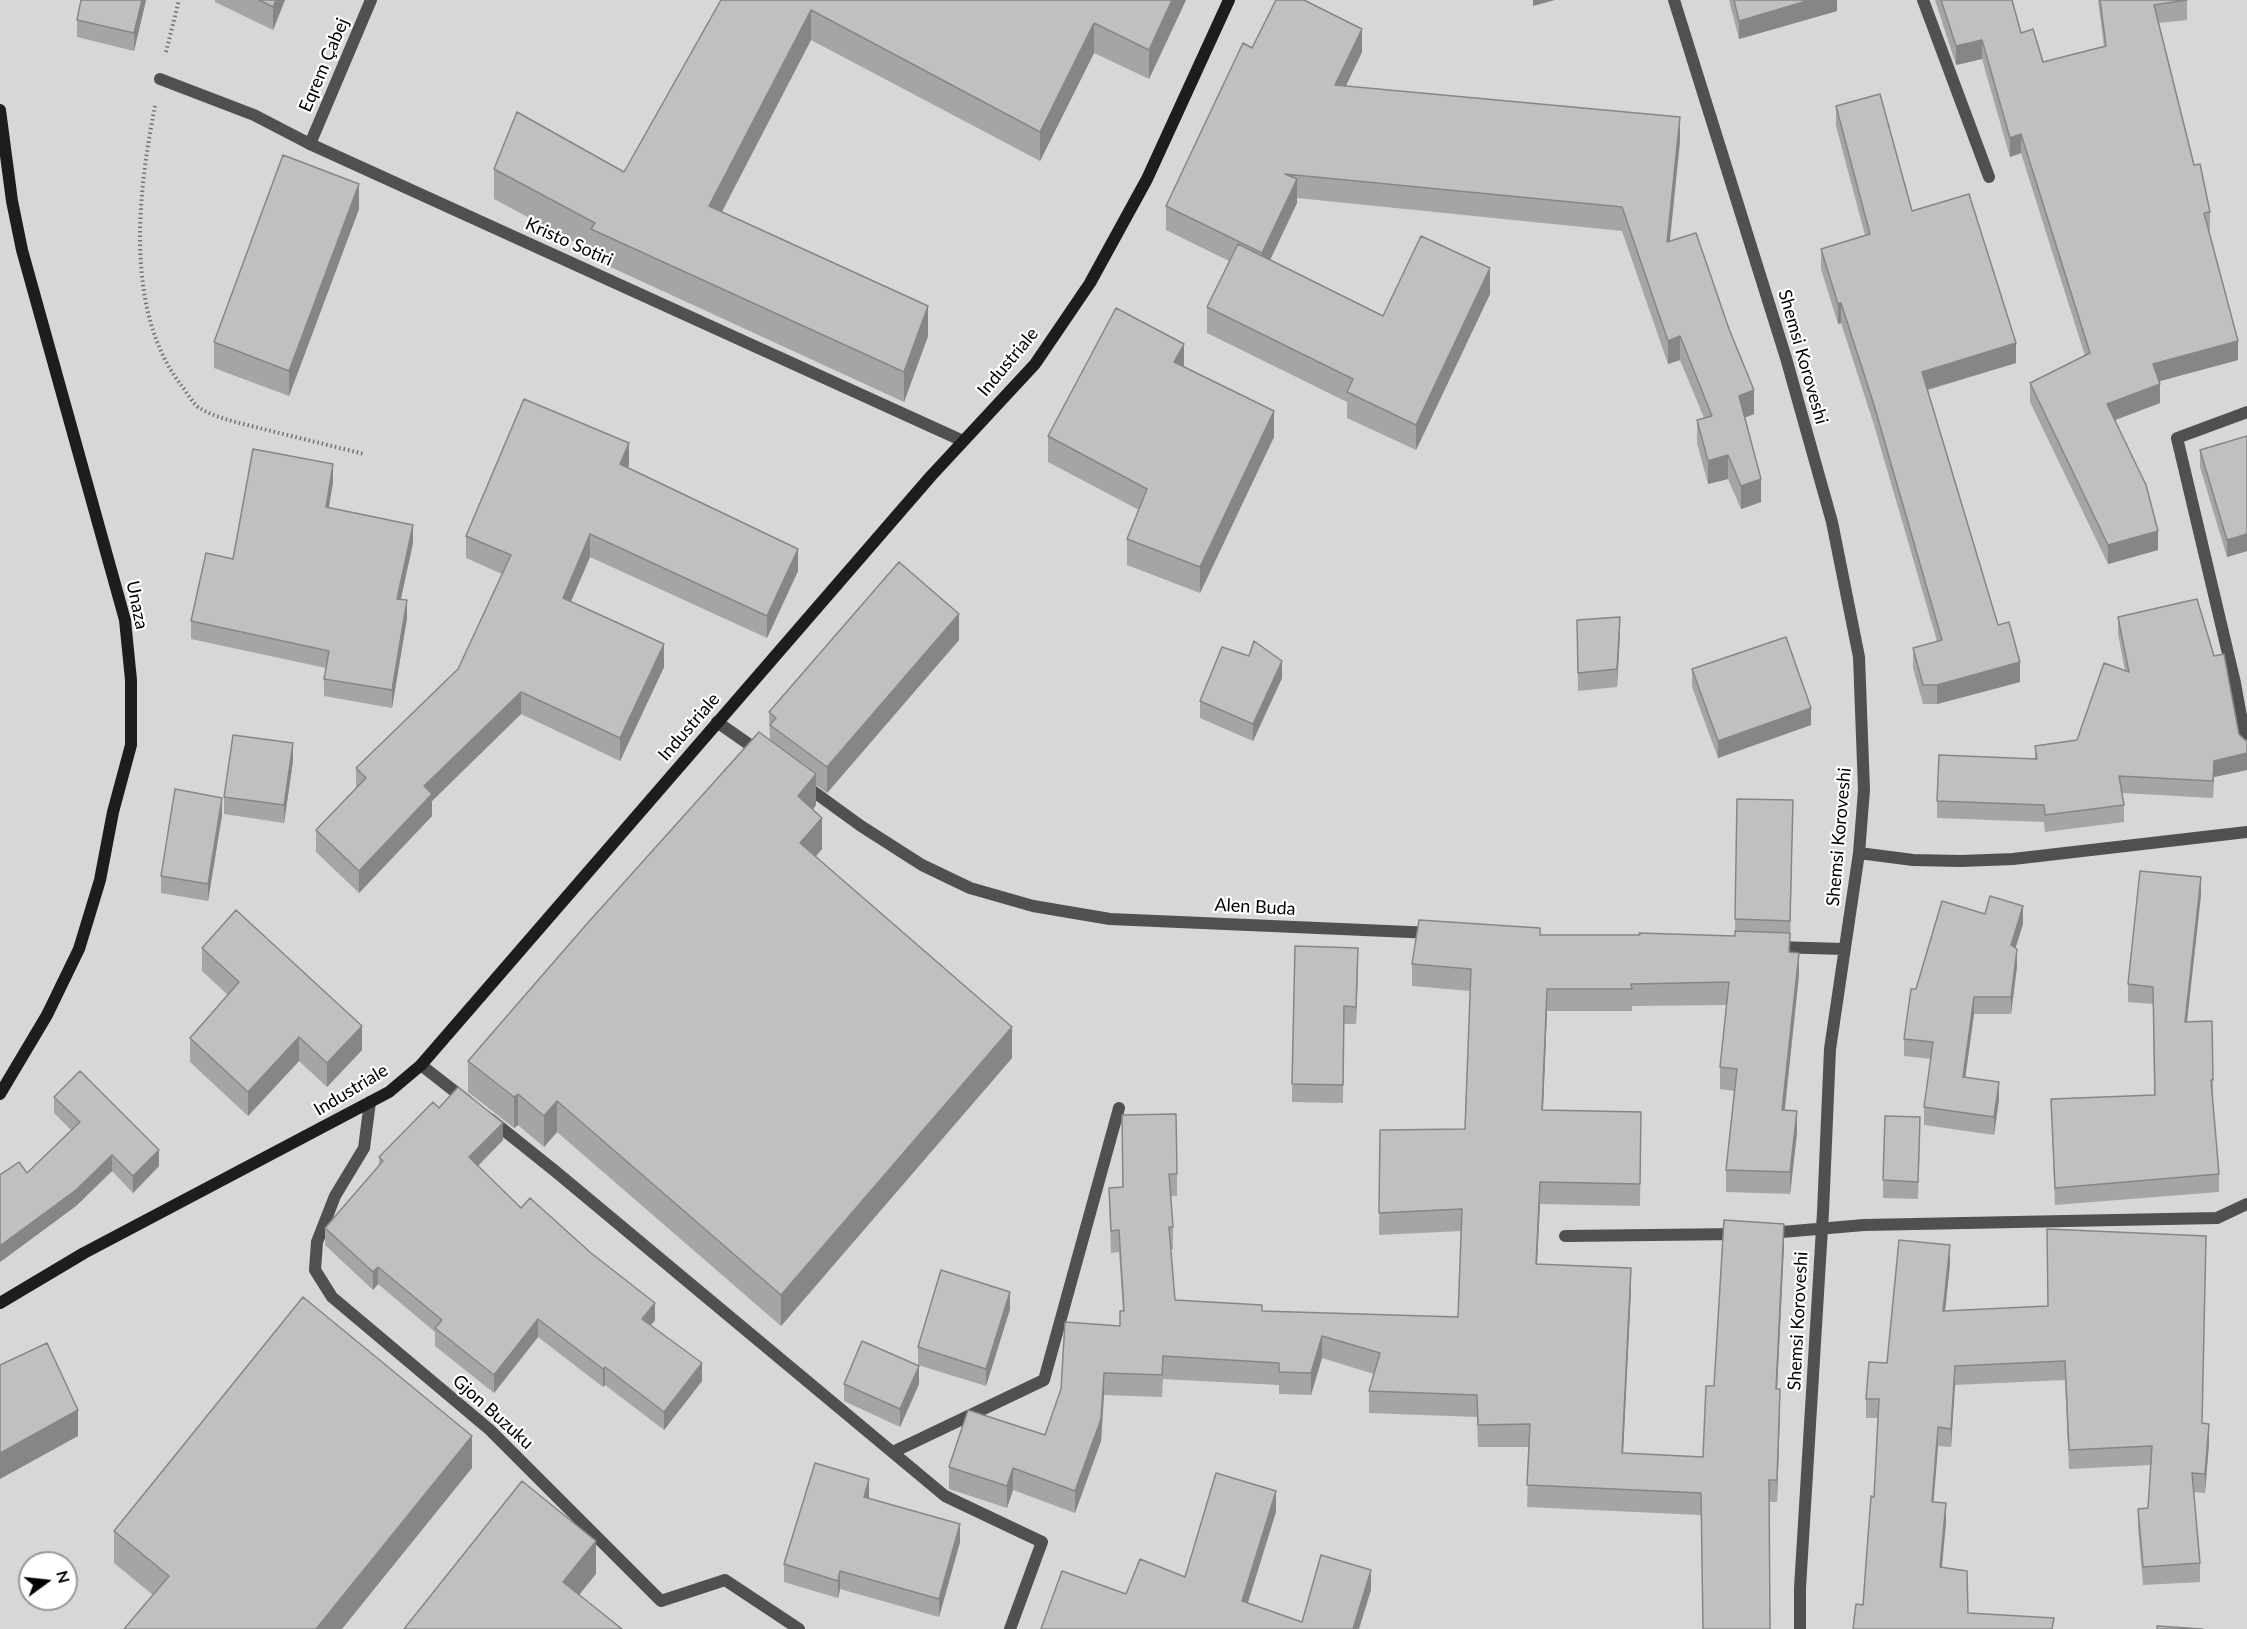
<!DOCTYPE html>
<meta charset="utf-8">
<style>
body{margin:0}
#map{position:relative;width:2247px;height:1629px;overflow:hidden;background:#fff;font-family:Lato,sans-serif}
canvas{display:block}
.north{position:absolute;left:18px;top:1551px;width:60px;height:60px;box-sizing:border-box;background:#fff;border:2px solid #999;border-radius:50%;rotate:75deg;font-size:16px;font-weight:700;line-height:24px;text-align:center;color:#000}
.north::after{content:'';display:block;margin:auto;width:21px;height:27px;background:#000;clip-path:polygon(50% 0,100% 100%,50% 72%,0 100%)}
</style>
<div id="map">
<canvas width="2247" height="1629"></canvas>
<div class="north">N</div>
</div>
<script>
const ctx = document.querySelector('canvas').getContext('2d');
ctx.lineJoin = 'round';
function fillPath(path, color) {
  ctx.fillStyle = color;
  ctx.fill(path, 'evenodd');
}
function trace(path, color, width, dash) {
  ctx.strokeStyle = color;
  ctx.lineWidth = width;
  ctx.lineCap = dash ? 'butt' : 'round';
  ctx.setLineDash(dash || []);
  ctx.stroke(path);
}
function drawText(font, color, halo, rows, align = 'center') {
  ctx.font = font + ' Lato,sans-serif';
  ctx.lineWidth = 4.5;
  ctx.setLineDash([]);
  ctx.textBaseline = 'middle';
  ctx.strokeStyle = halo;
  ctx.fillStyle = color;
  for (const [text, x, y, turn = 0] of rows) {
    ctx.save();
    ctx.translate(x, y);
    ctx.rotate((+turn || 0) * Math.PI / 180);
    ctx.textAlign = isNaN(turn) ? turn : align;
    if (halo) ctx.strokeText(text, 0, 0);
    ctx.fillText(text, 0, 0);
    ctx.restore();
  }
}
fillPath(new Path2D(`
 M 0,0 L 2247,0 L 2247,1629 L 0,1629 ZM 30,1563 L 66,1563 L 66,1599 L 30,1599 Z`), '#d7d7d7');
trace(new Path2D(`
 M 166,52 L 179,0
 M 155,106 C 138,193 124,310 181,385 C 187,392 193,405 201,409 C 221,420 245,424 267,430 C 299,438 332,446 364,454`), '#727272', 4, [1.5, 3]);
trace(new Path2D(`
 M 160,79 L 254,115 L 310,144 L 963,441`), '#505050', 12);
trace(new Path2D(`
 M 1674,0 L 1786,358 L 1832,522 L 1859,657 L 1864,790 L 1859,853 L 1830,1049 L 1823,1212 L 1800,1588 L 1800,1629
 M 1923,0 L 1989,177
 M 310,144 L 371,0
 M 2247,412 L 2177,438 L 2235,683 L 2247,749
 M 717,722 L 760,752
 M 803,784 L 861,826 L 922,865 L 970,888 L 1033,906 L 1110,919 L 1433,933
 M 1859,853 L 1913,860 L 1961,861 L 2013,859 L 2247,832
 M 1774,947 L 1845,949
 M 421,1065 L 467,1101
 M 370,1102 L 364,1148 L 335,1196 L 317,1242 L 315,1270 L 332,1297 L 490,1430 L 661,1601 L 725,1580 L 799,1629
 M 490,1119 L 555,1171 L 945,1496 L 1042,1542 L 1010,1629
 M 1770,1233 L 1864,1225 L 2217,1218 L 2247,1204
 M 1565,1236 L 1738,1234
 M 893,1452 L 1044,1380 L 1119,1108`), '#505050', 12);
trace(new Path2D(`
 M 0,110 L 12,201 L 22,250 L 125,620 L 131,680 L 131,745 L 113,812 L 100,880 L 79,949 L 47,1015 L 0,1094
 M 0,1303 L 84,1253 L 389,1092 L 421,1065 L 931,476 L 1035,364 L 1090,283 L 1147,179 L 1229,0`), '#1d1d1d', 12);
fillPath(new Path2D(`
 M 146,0 L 134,51 L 77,37 L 77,20 Z
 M 215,0 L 285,0 L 273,30 L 215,2 Z
 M 721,0 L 1186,0 L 1149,79 L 1094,53 L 1040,161 L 811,40 L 722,212 L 928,336 L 904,402 L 591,258 L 591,251 L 494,199 L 494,169 L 624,172 Z
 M 1729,0 L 1837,0 L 1837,11 L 1739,39 Z
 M 1935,0 L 2012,0 L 2021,33 L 2043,62 L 2104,47 L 2098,0 L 2187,0 L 2187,20 L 2159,23 L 2194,165 L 2210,212 L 2210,231 L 2208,231 L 2238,360 L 2159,381 L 2160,403 L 2115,420 L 2158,550 L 2108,564 L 2030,402 L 2030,383 L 2085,356 L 2021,153 L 2010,157 L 1982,59 L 1956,65 Z
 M 1252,48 L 1362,52 L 1346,86 L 1680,141 L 1670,241 L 1754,414 L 1744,417 L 1761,502 L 1741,509 L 1728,479 L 1708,484 L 1697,443 L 1697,420 L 1704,418 L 1680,360 L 1668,364 L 1622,231 L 1297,198 L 1297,203 L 1270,260 L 1383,316 L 1490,294 L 1416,450 L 1347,418 L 1347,402 L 1207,333 L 1207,307 L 1229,261 L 1166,230 L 1166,206 Z
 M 1836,106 L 1912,211 L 2016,363 L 1928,390 L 1998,625 L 2020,682 L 1937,704 L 1923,704 L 1913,668 L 1913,648 L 1937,641 L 1874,425 L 1841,323 L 1838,324 L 1821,269 L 1821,249 L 1865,235 L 1836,126 Z
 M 359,209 L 289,396 L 214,368 L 214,342 Z
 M 1184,366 L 1274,437 L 1200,593 L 1127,565 L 1127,539 L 1139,510 L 1048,462 L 1048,436 Z
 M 2247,436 L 2247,551 L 2227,557 L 2200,467 L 2200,450 Z
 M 629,465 L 628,467 L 798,571 L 767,638 L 590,557 L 571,601 L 664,667 L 620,761 L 521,714 L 432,801 L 432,816 L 359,893 L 316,852 L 316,830 L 356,788 L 356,768 L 458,669 L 502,574 L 466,558 L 466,536 Z
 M 333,482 L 329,507 L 413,543 L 401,599 L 407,618 L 392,708 L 324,696 L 324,679 L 326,668 L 191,639 L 191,621 L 233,559 Z
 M 2118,617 L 2214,656 L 2239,734 L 2245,740 L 2247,740 L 2247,770 L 2214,777 L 2213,798 L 2122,793 L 2124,805 L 2124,822 L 2045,832 L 2044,822 L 1937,818 L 1937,801 L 2035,759 L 2035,746 L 2077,740 L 2125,671 L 2118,634 Z
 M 1577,620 L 1620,634 L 1617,687 L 1578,691 Z
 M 959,640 L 827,793 L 816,785 L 816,805 L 813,810 L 822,849 L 816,856 L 1012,1058 L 781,1326 L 557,1132 L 544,1147 L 518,1125 L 514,1128 L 468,1092 L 468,1061 L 770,740 L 769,712 Z
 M 1692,669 L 1811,725 L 1718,758 L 1692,687 Z
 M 1282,678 L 1253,741 L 1200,718 L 1200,701 Z
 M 293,761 L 284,823 L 224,814 L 224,797 Z
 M 1737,799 L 1793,800 L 1790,952 L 1799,975 L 1785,1110 L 1797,1133 L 1790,1194 L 1726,1192 L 1726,1170 L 1734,1091 L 1720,1089 L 1720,1067 L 1727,1005 L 1632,1006 L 1632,1011 L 1547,1011 L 1543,1110 L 1641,1112 L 1640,1206 L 1540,1204 L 1537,1264 L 1631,1290 L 1623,1453 L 1703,1457 L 1714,1386 L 1784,1246 L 1777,1389 L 1780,1411 L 1777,1502 L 1769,1502 L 1701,1515 L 1527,1507 L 1529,1447 L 1478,1447 L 1477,1417 L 1369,1413 L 1369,1391 L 1374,1374 L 1322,1358 L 1311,1395 L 1279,1394 L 1279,1385 L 1163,1379 L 1162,1397 L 1104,1395 L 1101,1441 L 1075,1513 L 1013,1490 L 1007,1508 L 949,1489 L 949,1467 L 1045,1435 L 1120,1326 L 1123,1311 L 1119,1252 L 1111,1253 L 1109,1188 L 1122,1187 L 1122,1115 L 1177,1174 L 1177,1196 L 1171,1196 L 1173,1227 L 1173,1249 L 1171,1249 L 1175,1300 L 1262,1311 L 1458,1317 L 1461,1231 L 1379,1235 L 1380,1130 L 1465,1129 L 1470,991 L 1412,986 L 1412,964 L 1540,935 L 1735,936 Z
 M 222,815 L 208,901 L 161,893 L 161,876 Z
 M 2201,895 L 2187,1021 L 2213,1080 L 2213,1098 L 2212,1098 L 2219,1174 L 2219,1192 L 2055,1205 L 2051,1099 L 2154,1095 L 2153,1004 L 2128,1002 L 2128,984 Z
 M 1985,914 L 2023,924 L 2015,948 L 2017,966 L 2011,1014 L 1974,1014 L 1965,1077 L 1999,1099 L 1994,1135 L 1924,1125 L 1924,1107 L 1931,1059 L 1904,1056 L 1904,1039 L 1916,989 Z
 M 202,948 L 362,1050 L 327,1087 L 299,1061 L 248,1116 L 190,1062 L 190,1038 L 228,995 L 202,971 Z
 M 1358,966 L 1356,1024 L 1344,1024 L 1343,1103 L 1292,1102 L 1292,1084 Z
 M 54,1097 L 159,1166 L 133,1193 L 112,1171 L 76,1206 L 0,1262 L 0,1175 L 27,1173 L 71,1130 L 54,1113 Z
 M 439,1108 L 503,1140 L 478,1166 L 521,1208 L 655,1320 L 651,1325 L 702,1381 L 664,1430 L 605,1385 L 603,1387 L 538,1337 L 494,1393 L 435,1346 L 435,1332 L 378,1284 L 373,1290 L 325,1245 L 325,1228 L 379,1166 L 379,1157 Z
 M 1920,1134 L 1918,1199 L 1883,1198 L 1883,1180 Z
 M 1950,1264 L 1945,1311 L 2048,1307 L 2202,1423 L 2209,1443 L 2205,1493 L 2194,1492 L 2200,1563 L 2200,1582 L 2143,1585 L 2138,1528 L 2138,1509 L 2148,1508 L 2151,1465 L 2069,1469 L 2065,1380 L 1955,1385 L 1951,1447 L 1938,1446 L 1933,1502 L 1946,1522 L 1942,1567 L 1968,1613 L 2054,1629 L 1863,1605 L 1874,1497 L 1878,1418 L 1866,1418 L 1866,1399 L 1887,1363 Z
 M 1010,1309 L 986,1386 L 918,1365 L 918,1347 Z
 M 844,1384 L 919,1384 L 900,1427 L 844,1401 Z
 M 472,1468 L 153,1595 L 114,1563 L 114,1531 Z
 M 869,1497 L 868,1498 L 960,1542 L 939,1617 L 840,1589 L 838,1598 L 784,1582 L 784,1564 Z`), '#a5a5a5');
fillPath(new Path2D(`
 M 142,0 L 146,0 L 134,51 L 134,33 Z
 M 276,0 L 285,0 L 273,30 L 273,7 Z
 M 1172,0 L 1186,0 L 1149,79 L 1149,50 Z
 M 1533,0 L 1555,0 L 1533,6 Z
 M 1810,0 L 1837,0 L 1837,11 L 1739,39 L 1739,21 Z
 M 811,10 L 811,40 L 709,236 L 709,206 Z
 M 1094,23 L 1094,53 L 1040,161 L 1040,132 Z
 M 1362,29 L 1362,52 L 1335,108 L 1335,85 Z
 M 1982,40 L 1982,59 L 1956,65 L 1956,46 Z
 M 1680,117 L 1680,141 L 1667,266 L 1667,242 Z
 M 2021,134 L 2021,153 L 2010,157 L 2010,138 Z
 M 1297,179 L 1297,203 L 1262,277 L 1262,253 Z
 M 359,184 L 359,209 L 289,396 L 289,371 Z
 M 1490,268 L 1490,294 L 1416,450 L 1416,425 Z
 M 1841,303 L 1841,323 L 1838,324 L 1838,304 Z
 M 928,306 L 928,336 L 904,402 L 904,372 Z
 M 1680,336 L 1680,360 L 1668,364 L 1668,341 Z
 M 2238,341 L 2238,360 L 2153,383 L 2153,364 Z
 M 2016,343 L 2016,363 L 1922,391 L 1922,372 Z
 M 1184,344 L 1184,369 L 1174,362 Z
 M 2160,384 L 2160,403 L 2107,423 L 2107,404 Z
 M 1754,390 L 1754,414 L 1739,420 L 1739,396 Z
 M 1274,411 L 1274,437 L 1200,593 L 1200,567 Z
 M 629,443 L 629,465 L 620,486 L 620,464 Z
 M 1728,455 L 1728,479 L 1708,484 L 1708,461 Z
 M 333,464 L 333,482 L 326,524 L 326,507 Z
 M 1761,479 L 1761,502 L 1741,509 L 1741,486 Z
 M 413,525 L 413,543 L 397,616 L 397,599 Z
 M 2158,531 L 2158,550 L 2108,564 L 2108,545 Z
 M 590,534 L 590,557 L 563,620 L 563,598 Z
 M 2247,534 L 2247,551 L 2227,557 L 2227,540 Z
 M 798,549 L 798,571 L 767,638 L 767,616 Z
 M 407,600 L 407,618 L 392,708 L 392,690 Z
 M 959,614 L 959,640 L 827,793 L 827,767 Z
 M 1620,617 L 1620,634 L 1617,687 L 1617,669 Z
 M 664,644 L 664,667 L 620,761 L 620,738 Z
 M 1282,661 L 1282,678 L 1253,741 L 1253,724 Z
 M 2020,662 L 2020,682 L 1937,704 L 1937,685 Z
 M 521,692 L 521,714 L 432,801 L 432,816 L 359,893 L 359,871 L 424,786 Z
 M 1811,708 L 1811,725 L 1718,758 L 1718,741 Z
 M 293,743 L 293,761 L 284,823 L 284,805 Z
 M 2247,753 L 2247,770 L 2214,777 L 2213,798 L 2214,761 Z
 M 816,774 L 816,805 L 798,827 L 798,796 Z
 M 222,798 L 222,815 L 208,901 L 208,884 Z
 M 822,818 L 822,849 L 800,874 L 800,843 Z
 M 2201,877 L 2201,895 L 2185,1039 L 2185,1022 Z
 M 2023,906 L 2023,924 L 2011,963 L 2011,945 Z
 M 1358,948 L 1358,966 L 1356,1024 L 1356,1007 Z
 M 2017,949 L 2017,966 L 2011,1014 L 2011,997 Z
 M 1799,953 L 1799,975 L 1782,1132 L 1782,1110 Z
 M 1547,989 L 1547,1011 L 1542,1132 L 1542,1110 Z
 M 1974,997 L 1974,1014 L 1963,1094 L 1963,1077 Z
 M 362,1026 L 362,1050 L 327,1087 L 327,1063 Z
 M 1012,1027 L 1012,1058 L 781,1326 L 781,1295 Z
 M 299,1037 L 299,1061 L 248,1116 L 248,1092 Z
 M 1999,1082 L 1999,1099 L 1994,1135 L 1994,1117 Z
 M 518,1094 L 518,1125 L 514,1128 L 514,1097 Z
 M 557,1101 L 557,1132 L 544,1147 L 544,1116 Z
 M 1797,1111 L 1797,1133 L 1790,1194 L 1790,1172 Z
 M 503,1123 L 503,1140 L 469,1175 L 469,1157 Z
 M 159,1150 L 159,1166 L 133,1193 L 133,1176 Z
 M 112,1155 L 112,1171 L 76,1206 L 0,1262 L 0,1246 Z
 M 1540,1182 L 1540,1204 L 1536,1286 L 1536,1264 Z
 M 1784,1224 L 1784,1246 L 1776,1411 L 1776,1389 Z
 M 1950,1245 L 1950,1264 L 1943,1330 L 1943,1311 Z
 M 378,1267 L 378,1284 L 373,1290 L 373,1272 Z
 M 1631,1268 L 1631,1290 L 1622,1475 L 1622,1453 Z
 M 1010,1292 L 1010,1309 L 986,1386 L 986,1369 Z
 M 655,1303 L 655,1320 L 642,1336 L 642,1319 Z
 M 538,1319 L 538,1337 L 494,1393 L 494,1375 Z
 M 1322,1336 L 1322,1358 L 1311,1395 L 1311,1373 Z
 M 702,1363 L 702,1381 L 664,1430 L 664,1412 Z
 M 919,1366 L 919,1384 L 900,1427 L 900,1409 Z
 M 1955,1366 L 1955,1385 L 1951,1447 L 1951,1429 Z
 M 605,1367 L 605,1385 L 603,1387 L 603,1369 Z
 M 1104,1373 L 1104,1395 L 1101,1441 L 1075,1513 L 1075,1491 Z
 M 1780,1389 L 1780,1411 L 1777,1502 L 1777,1480 Z
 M 78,1410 L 78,1436 L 0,1479 L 0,1453 Z
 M 2209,1424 L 2209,1443 L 2205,1493 L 2205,1474 Z
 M 1938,1427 L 1938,1446 L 1932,1521 L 1932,1502 Z
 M 472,1436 L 472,1468 L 342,1629 L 316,1629 Z
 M 1013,1468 L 1013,1490 L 1007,1508 L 1007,1486 Z
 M 869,1479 L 869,1497 L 864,1514 L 864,1497 Z
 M 1276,1491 L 1276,1512 L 1242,1622 L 1242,1601 Z
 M 1946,1503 L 1946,1522 L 1940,1586 L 1940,1567 Z
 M 960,1524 L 960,1542 L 939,1617 L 939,1599 Z
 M 596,1541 L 596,1574 L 563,1615 L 563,1582 Z
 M 1371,1570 L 1371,1590 L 1359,1629 L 1353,1629 Z
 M 840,1571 L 840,1589 L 838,1598 L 838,1581 Z`), '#868686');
const building = new Path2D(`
 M 81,0 L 142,0 L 134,33 L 77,20 Z
 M 259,0 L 276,0 L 273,7 Z
 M 721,0 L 1172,0 L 1149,50 L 1094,23 L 1040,132 L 811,10 L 709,206 L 928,306 L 904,372 L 591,229 L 595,223 L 494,169 L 517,112 L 624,172 Z
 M 1276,0 L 1304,0 L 1362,29 L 1335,85 L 1680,117 L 1667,242 L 1696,233 L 1729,329 L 1754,390 L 1739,396 L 1761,479 L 1741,486 L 1728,455 L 1708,461 L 1697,420 L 1712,416 L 1680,336 L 1668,341 L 1622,207 L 1285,174 L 1297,179 L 1262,253 L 1166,206 L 1243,43 L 1252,48 Z
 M 1734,0 L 1810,0 L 1739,21 Z
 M 1941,0 L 2012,0 L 2021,33 L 2033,29 L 2043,62 L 2106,46 L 2100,0 L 2187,0 L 2154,5 L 2194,165 L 2200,164 L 2210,212 L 2204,213 L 2238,341 L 2153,364 L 2160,384 L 2107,404 L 2146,485 L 2158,531 L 2108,545 L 2030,383 L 2090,353 L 2021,134 L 2010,138 L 1982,40 L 1956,46 Z
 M 1880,94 L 1912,211 L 1969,194 L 2016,343 L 1922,372 L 1998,625 L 2009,622 L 2020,662 L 1937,685 L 1923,685 L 1913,648 L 1942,640 L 1874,405 L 1841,303 L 1838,304 L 1821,249 L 1870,234 L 1836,106 Z
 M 283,155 L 359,184 L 289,371 L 214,342 Z
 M 1421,236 L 1490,268 L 1416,425 L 1347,392 L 1353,379 L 1207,307 L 1238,244 L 1383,316 Z
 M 1116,308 L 1184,344 L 1174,362 L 1274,411 L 1200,567 L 1127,539 L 1147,489 L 1048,436 Z
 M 524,399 L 629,443 L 620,464 L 798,549 L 767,616 L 590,534 L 563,598 L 664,644 L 620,738 L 521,692 L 424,786 L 432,794 L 359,871 L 316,830 L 366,778 L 356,768 L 458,669 L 511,555 L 466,536 Z
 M 2247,436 L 2247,534 L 2227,540 L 2200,450 Z
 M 253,449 L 333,464 L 326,507 L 413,525 L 397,599 L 407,600 L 392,690 L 324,679 L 329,651 L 191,621 L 206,553 L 233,559 Z
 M 899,562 L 959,614 L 827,767 L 770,725 L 776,718 L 769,712 Z
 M 2197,599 L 2214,656 L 2224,654 L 2239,734 L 2245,740 L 2247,740 L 2247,753 L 2214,761 L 2213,781 L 2119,776 L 2124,805 L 2045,815 L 2044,805 L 1937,801 L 1939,755 L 2037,759 L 2035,746 L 2077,740 L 2104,663 L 2129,672 L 2118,617 Z
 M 1620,617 L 1617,669 L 1578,673 L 1577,620 Z
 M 1786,637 L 1811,708 L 1718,741 L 1692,669 Z
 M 1254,641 L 1282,661 L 1253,724 L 1200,701 L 1222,647 L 1249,656 Z
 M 759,732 L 816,774 L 798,796 L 822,818 L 800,843 L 1012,1027 L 781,1295 L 557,1101 L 544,1116 L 518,1094 L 514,1097 L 468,1061 L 585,926 Z
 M 233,735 L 293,743 L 284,805 L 224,797 Z
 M 175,789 L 222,798 L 208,884 L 161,876 Z
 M 1737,799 L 1793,800 L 1790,921 L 1735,919 Z
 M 2140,871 L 2201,877 L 2185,1022 L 2212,1021 L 2213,1080 L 2211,1080 L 2219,1174 L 2055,1188 L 2051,1099 L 2155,1095 L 2153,987 L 2128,984 Z
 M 1990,896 L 2023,906 L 2011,945 L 2017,949 L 2011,997 L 1974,997 L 1963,1077 L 1999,1082 L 1994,1117 L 1924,1107 L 1933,1042 L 1904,1039 L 1911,989 L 1916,989 L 1942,901 L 1985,914 Z
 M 236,910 L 362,1026 L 327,1063 L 299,1037 L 248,1092 L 190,1038 L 239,982 L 202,948 Z
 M 1419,920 L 1540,928 L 1540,935 L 1640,935 L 1639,933 L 1735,936 L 1735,931 L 1790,933 L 1789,952 L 1799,953 L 1782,1110 L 1797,1111 L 1790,1172 L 1726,1170 L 1737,1069 L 1720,1067 L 1729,982 L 1631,984 L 1632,989 L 1547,989 L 1542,1110 L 1641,1112 L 1640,1184 L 1540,1182 L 1536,1264 L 1631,1268 L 1622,1453 L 1703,1457 L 1706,1386 L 1714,1386 L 1724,1220 L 1784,1224 L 1776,1389 L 1780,1389 L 1777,1480 L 1769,1480 L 1770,1629 L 1703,1629 L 1701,1493 L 1527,1485 L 1530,1424 L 1478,1425 L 1477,1395 L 1369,1391 L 1380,1353 L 1322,1336 L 1311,1373 L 1279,1372 L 1279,1363 L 1163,1356 L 1162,1375 L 1104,1373 L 1101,1419 L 1075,1491 L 1013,1468 L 1007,1486 L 949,1467 L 968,1410 L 1045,1435 L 1061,1389 L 1065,1322 L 1120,1326 L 1120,1311 L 1124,1311 L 1119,1230 L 1111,1231 L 1109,1188 L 1123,1187 L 1122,1115 L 1176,1114 L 1177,1174 L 1169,1174 L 1173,1227 L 1169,1227 L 1175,1300 L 1262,1305 L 1262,1311 L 1458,1317 L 1462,1209 L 1379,1213 L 1380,1130 L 1465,1129 L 1471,969 L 1412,964 Z
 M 1295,946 L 1358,948 L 1356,1007 L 1344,1006 L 1343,1085 L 1292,1084 Z
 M 80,1071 L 159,1150 L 133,1176 L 112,1155 L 76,1190 L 0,1246 L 0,1175 L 19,1162 L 27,1173 L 80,1122 L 54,1097 Z
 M 458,1087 L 503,1123 L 469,1157 L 521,1208 L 530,1198 L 591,1253 L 655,1303 L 642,1319 L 702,1363 L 664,1412 L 605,1367 L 603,1369 L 538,1319 L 494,1375 L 435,1328 L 442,1320 L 378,1267 L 373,1272 L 325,1228 L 383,1161 L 379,1157 L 433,1102 L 439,1108 Z
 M 1885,1116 L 1920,1117 L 1918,1182 L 1883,1180 Z
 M 2047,1229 L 2206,1236 L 2202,1423 L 2209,1424 L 2205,1474 L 2192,1473 L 2200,1563 L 2143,1567 L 2138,1509 L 2148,1508 L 2152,1446 L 2069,1450 L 2065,1361 L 1955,1366 L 1951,1429 L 1938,1427 L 1932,1502 L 1946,1503 L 1940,1567 L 1967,1571 L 1968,1613 L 2054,1618 L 2052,1629 L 1853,1629 L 1856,1604 L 1863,1605 L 1871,1496 L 1874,1497 L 1879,1399 L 1866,1399 L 1869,1362 L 1887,1363 L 1899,1240 L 1950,1245 L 1943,1311 L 2048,1306 Z
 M 941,1270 L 1010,1292 L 986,1369 L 918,1347 Z
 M 303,1297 L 472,1436 L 316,1629 L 124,1629 L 169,1576 L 114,1531 Z
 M 862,1341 L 919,1366 L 900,1409 L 844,1384 Z
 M 47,1343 L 78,1410 L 0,1453 L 0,1365 Z
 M 815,1463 L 869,1479 L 864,1497 L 960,1524 L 939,1599 L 840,1571 L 838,1581 L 784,1564 Z
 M 1216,1473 L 1276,1491 L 1242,1601 L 1302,1622 L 1321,1555 L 1371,1570 L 1353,1629 L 1041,1629 L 1062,1571 L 1126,1594 L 1140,1559 L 1185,1577 Z
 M 522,1481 L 596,1541 L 563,1582 L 622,1629 L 404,1629 Z
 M 2157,1626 L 2203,1629 L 2157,1629 Z`);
fillPath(building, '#c0c0c0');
trace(building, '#868686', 1.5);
drawText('18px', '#000', '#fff', [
 ["Eqrem Çabej",324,65,-67],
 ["Kristo Sotiri",569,242,24],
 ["Shemsi Koroveshi",1803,357,74],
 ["Industriale",1008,362,-50],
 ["Unaza",137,605,78],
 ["Industriale",689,727,-49],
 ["Shemsi Koroveshi",1839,837,-85],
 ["Alen Buda",1255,907,3],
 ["Industriale",351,1090,-31],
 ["Shemsi Koroveshi",1798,1321,-87],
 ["Gjon Buzuku",493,1412,42]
]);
</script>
